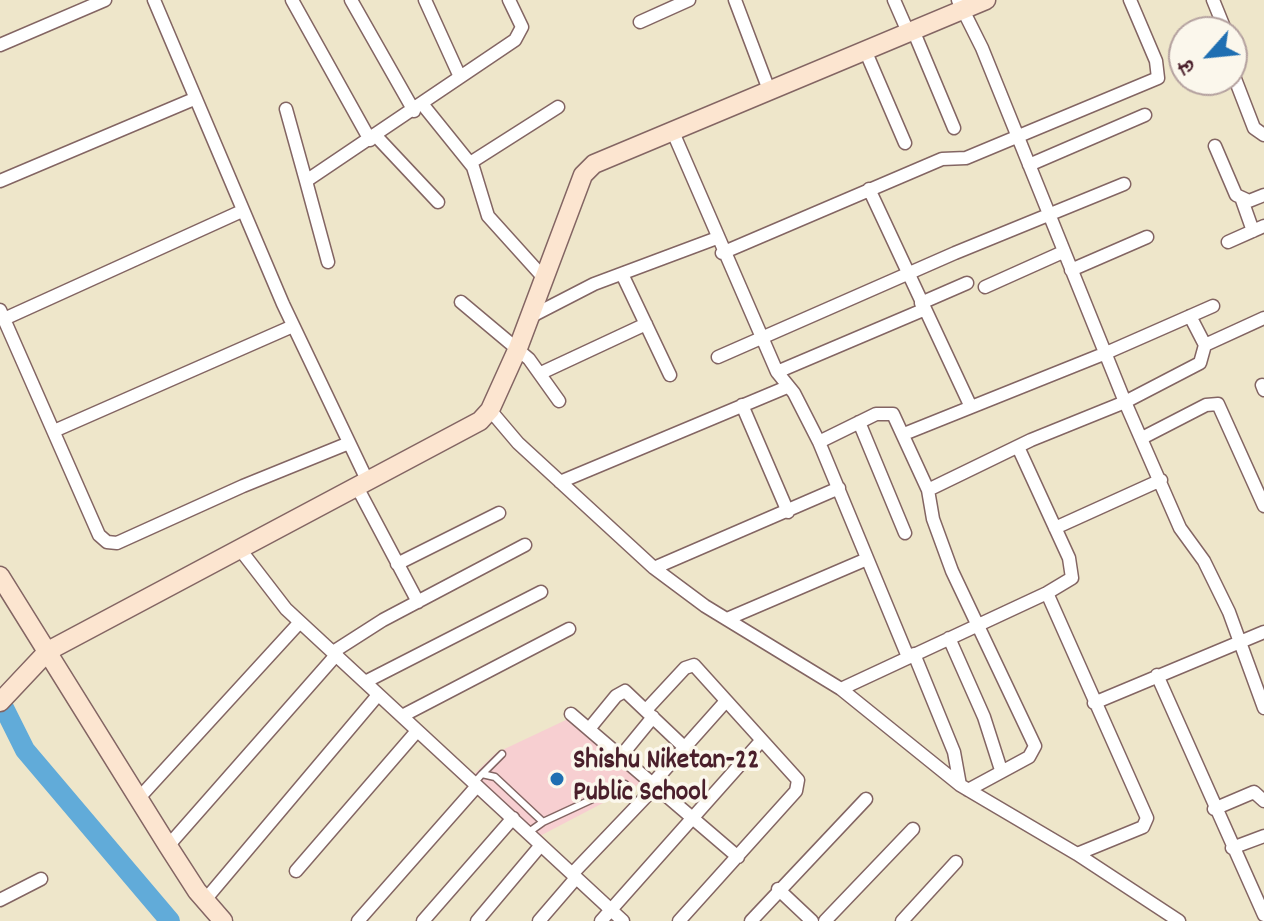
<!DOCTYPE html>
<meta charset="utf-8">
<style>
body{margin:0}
#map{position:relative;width:1264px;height:921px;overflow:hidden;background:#eee6ca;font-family:Dekko,"Playpen Sans Deva",sans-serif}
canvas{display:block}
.north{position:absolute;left:1168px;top:16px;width:80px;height:80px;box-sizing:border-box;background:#fbf7ec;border:2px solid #b4a19f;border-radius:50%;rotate:243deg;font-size:22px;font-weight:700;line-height:32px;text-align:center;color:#4a1f2b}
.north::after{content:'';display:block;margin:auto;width:28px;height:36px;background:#1f6fb2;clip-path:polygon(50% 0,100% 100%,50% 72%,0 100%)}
</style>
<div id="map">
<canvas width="1264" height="921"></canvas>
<div class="north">उ</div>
</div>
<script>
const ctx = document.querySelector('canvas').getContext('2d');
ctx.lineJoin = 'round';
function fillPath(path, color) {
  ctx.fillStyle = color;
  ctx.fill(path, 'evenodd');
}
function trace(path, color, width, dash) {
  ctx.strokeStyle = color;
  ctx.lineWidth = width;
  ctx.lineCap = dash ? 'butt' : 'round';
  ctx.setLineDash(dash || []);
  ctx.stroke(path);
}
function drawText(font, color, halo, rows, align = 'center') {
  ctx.font = font + ' Dekko,sans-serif';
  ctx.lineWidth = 7;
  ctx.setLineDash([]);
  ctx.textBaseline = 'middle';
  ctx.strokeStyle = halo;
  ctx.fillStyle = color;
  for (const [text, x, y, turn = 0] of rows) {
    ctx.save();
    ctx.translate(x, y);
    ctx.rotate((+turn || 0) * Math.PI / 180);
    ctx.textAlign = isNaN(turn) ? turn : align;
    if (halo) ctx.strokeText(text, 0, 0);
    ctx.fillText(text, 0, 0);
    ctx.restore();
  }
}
fillPath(new Path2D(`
 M 568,719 L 643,782 L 538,837 L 471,777 L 496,753 Z`), '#f7cfd1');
trace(new Path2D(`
 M 0,700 L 25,750 L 170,921`), '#61abd9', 20);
const lane = new Path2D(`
 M 482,774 L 502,754
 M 474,783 L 482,774 L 495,777 L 543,822 L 529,832
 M 543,822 L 625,784`);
const street = new Path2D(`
 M 154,0 L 283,304 L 367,480
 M 292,0 L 370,140
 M 351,0 L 414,111
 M 425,0 L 460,77
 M 735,0 L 769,90
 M 894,0 L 908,32
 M 958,0 L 982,48 L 1125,402 L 1180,528 L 1204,561 L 1229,612 L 1264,708
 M 1213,0 L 1226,32
 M 640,22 L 689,0
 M 913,30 L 954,128
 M 0,45 L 105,0
 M 865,50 L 905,143
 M 1232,71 L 1254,128 L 1264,135
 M 423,105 L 473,167 L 488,216 L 543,277
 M 286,109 L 306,181
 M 672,130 L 777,372
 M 376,136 L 438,202
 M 1215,146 L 1236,195 L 1249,201 L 1264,195
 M 470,163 L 558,107
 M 1029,165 L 1145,115
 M 0,181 L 194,99
 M 869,189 L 970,405
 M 1242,200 L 1253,231
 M 1228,242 L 1264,226
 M 722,253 L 942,159 L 966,158 L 1158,78 L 1156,61 L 1130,0
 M 328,262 L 306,181 L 515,40 L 522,27 L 509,0
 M 1071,270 L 1147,237
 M 622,274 L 670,375
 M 985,287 L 1063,252
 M 461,302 L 529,359 L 559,401
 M 921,303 L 967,283
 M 0,310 L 99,535 L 107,542 L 117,543 L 243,486 L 349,443
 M 528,318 L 594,284 L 717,238
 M 4,319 L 242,211
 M 1205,345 L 1264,318
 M 718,357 L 955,253 L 1124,184
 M 541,373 L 646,324
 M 1262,385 L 1264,390
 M 742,405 L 788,512
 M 490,410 L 518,443 L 654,568 L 705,606 L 841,689 L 960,785 L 1077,854 L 1179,921
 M 859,422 L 905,533
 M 54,431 L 293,326
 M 904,434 L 1106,353 L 1213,306
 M 1142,438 L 1206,405 L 1218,404 L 1264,506
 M 819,442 L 876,414 L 893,414 L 928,490 L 933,519 L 952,571 L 1035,746 L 1029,757 L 968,790
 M 560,482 L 787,387
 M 356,485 L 418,602
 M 928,490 L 1031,440 L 1125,402 L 1200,363 L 1205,345 L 1190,316
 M 1055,528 L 1161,480
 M 239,548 L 286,609 L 623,921
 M 397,564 L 499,513
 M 654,568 L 839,488
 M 1047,593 L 1147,818 L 1143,827 L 1077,854
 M 727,619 L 867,559
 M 949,638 L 984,717 L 1001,770
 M 333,652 L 383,620 L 525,545
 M 914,654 L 954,752 L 960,785
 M 908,657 L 819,442 L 794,393 L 777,372 L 923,310
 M 1157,675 L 1264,915
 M 365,682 L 541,592
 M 841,689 L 1047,593 L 1072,578 L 1069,558 L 1018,447
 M 1094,703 L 1264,632
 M 646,710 L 685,668 L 694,665 L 798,780 L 796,791 L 679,921
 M 571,714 L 738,857
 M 402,716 L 569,629
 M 589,729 L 616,696 L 625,691 L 684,747
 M 621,756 L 653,717
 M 653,783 L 726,701
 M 139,798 L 300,622
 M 1214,809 L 1254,792 L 1264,801
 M 168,846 L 337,654
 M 1232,848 L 1264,836
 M 296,871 L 417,731
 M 572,874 L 656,786
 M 778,889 L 812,921
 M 0,900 L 41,879
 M 205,900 L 378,695
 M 358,921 L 477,786
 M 423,921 L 513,818
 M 477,921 L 541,845
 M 539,921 L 576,878
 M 601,921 L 761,741
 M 751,921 L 866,799
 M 825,921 L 913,829
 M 902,921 L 956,862`);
const secondary = new Path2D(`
 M 0,576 L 168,846 L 197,891 L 223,921
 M 0,702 L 48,651 L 480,421 L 490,410 L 518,348 L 583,175 L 594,164 L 986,0`);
trace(lane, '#836563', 9);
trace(street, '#836563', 15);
trace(secondary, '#836563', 21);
trace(lane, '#fff', 6);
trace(street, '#fff', 12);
trace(secondary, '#fce5d0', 18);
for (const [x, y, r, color] of [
 [557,779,8,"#1f6fb2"]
]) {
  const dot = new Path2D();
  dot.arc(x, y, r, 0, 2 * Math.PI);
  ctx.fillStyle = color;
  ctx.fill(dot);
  trace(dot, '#fbf7ec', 3);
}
drawText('bold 28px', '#4a1f2b', '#fbf7ec', [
 ["Shishu Niketan-22",573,763],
 ["Public School",573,795]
], 'left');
</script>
